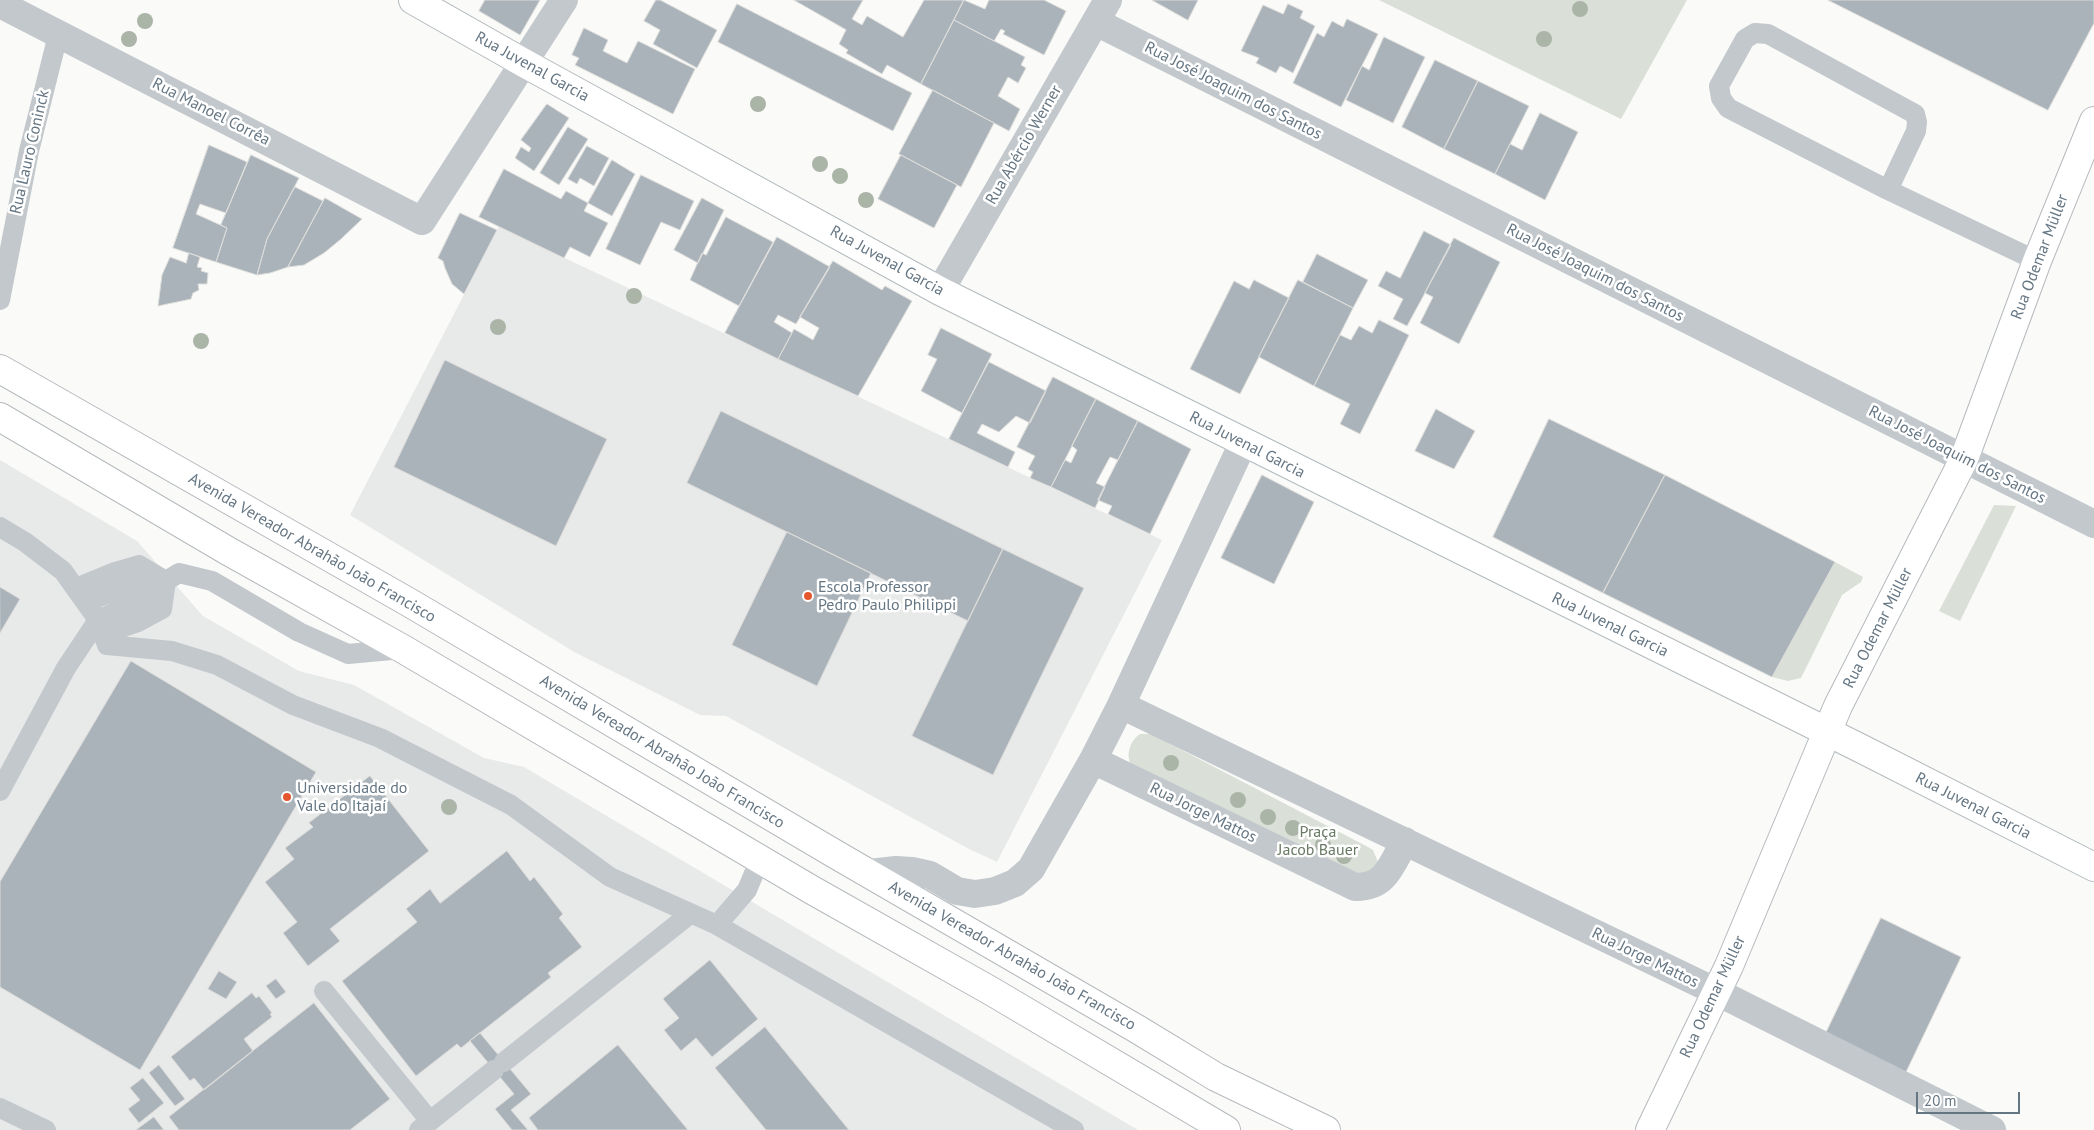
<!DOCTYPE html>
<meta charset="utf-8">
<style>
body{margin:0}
#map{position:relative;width:2094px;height:1130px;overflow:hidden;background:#fafaf8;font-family:"PT Sans",sans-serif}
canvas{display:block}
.scale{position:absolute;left:1916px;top:1092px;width:104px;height:22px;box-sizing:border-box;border:2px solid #657683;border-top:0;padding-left:6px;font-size:15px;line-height:18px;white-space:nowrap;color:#657683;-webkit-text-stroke:4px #fff;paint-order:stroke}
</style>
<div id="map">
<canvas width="2094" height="1130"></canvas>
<div class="scale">20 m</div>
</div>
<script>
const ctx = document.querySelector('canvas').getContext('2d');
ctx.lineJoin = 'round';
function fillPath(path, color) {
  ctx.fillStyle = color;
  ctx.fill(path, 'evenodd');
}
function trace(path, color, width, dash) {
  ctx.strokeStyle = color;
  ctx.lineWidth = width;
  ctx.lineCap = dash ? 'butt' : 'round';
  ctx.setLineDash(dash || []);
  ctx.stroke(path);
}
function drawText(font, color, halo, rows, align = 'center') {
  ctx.font = font + ' "PT Sans",sans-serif';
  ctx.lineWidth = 5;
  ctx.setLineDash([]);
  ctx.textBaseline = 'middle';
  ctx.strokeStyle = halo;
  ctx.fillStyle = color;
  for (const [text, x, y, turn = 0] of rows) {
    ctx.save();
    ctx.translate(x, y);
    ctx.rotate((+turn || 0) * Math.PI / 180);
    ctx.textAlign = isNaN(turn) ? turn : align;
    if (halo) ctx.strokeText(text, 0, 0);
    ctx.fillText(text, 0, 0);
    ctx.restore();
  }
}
fillPath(new Path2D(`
 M 499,227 L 1162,540 L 997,862 L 969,849 L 726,716 L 700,715 L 576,653 L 350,515 Z
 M 0,460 L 137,541 L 203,616 L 299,671 L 354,685 L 484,758 L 524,767 L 1138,1130 L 0,1130 Z`), '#e8e9e9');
fillPath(new Path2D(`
 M 1379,0 L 1687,0 L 1621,119 Z
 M 1994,505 L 2016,506 L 1960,621 L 1939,611 Z
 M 1835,562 L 1863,577 L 1861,582 L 1842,595 L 1801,678 L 1788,681 L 1772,677 Z
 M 1140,734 L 1151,734 L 1368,847 L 1373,850 L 1378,862 L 1366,879 L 1130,763 C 1126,752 1131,740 1140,734 Z`), '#dadfd7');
const building = new Path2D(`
 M 485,0 L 540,0 L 520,35 L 479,11 Z
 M 656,0 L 660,0 L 717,30 L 697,68 L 653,44 L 660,30 L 644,21 Z
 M 794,0 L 863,0 L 852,19 L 862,25 L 867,16 L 903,37 L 924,0 L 964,0 L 921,84 L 887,65 L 882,74 L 846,53 L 848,50 L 839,44 L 846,30 Z
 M 964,0 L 985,9 L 989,0 L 1044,0 L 1066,11 L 1044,55 L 1003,34 L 1005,31 L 1001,29 L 994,41 L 954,20 Z
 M 1152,0 L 1198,0 L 1188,20 Z
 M 1828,0 L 2094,0 L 2094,23 L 2048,110 Z
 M 737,4 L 912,93 L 893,131 L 718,42 Z
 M 1288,4 L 1303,11 L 1300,18 L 1315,26 L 1293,73 L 1280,66 L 1276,73 L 1256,63 L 1259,58 L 1241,51 L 1263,5 L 1283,14 Z
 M 1347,19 L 1378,34 L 1341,107 L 1293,83 L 1317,33 L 1324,37 L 1332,21 L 1343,27 Z
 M 954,20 L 1025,57 L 1021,65 L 1026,68 L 1018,83 L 1008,77 L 998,96 L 1020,109 L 1009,131 L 921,84 Z
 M 584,28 L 608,40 L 603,51 L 627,63 L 638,41 L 695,69 L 673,114 L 575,65 L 579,58 L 572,55 Z
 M 1384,37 L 1425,57 L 1393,123 L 1346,100 L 1362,66 L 1369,70 Z
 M 1435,60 L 1478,81 L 1444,149 L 1402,127 Z
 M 1478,81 L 1529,106 L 1495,174 L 1444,149 Z
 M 933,90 L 994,123 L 961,187 L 899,154 Z
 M 547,104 L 569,118 L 534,171 L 515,158 L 521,147 L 529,152 L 531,148 L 521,140 Z
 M 1540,113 L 1578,132 L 1545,200 L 1495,174 L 1510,144 L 1522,150 Z
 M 568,127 L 588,139 L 559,185 L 540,173 Z
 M 209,145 L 247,162 L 226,213 L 200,204 L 196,214 L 227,228 L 216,262 L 173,248 Z
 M 587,146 L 609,158 L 594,186 L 580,178 L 577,184 L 568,179 Z
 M 251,155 L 299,178 L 267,239 L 257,275 L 216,262 L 227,228 L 221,225 Z
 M 901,155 L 957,185 L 934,228 L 878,199 Z
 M 612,160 L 635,174 L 612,216 L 588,203 Z
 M 504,169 L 561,199 L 566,191 L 588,203 L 584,211 L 608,223 L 590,257 L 570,247 L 564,258 L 479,217 Z
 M 641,175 L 694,201 L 680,230 L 661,222 L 640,265 L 606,249 Z
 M 295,187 L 323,201 L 288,267 L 270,273 L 257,275 L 267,239 Z
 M 325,198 L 362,219 L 341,239 L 324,253 L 304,265 L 288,267 Z
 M 702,198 L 724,210 L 698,263 L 674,250 Z
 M 460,213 L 497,230 L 464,294 L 452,284 L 445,268 L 443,261 L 438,258 Z
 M 726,217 L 773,242 L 739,306 L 690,280 L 702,253 L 706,255 Z
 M 1424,231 L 1451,245 L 1407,326 L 1393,319 L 1403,299 L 1378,286 L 1386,271 L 1400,278 Z
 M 777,237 L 830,267 L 796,324 L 778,315 L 774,322 L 792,333 L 778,359 L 725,333 Z
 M 1454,238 L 1500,262 L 1459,344 L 1420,323 L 1433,297 L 1425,293 Z
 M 189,253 L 200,257 L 197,267 L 202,268 L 201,271 L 208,273 L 207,284 L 198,284 L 199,290 L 193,293 L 191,299 L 158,306 L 162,275 L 170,257 L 186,263 Z
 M 1317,254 L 1368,280 L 1353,308 L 1303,282 Z
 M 833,261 L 882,290 L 885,286 L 912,301 L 858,396 L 778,359 L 794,329 L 813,340 L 819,328 L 800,317 Z
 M 1254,280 L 1289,298 L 1240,394 L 1190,369 L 1234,281 L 1249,289 Z
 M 1298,280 L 1353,308 L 1314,386 L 1259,357 Z
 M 1379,320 L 1409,335 L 1360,434 L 1340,424 L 1350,404 L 1314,386 L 1340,335 L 1351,340 L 1359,326 L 1372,333 Z
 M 941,328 L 992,354 L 962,413 L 921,391 L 937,359 L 928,355 Z
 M 445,360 L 607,439 L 556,546 L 394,467 Z
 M 989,362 L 1046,391 L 1030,423 L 1016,416 L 999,432 L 982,424 L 977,433 L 1015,452 L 1008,467 L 949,439 Z
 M 1053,377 L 1096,399 L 1051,487 L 1030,478 L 1033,472 L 1028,469 L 1035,456 L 1017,447 Z
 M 1096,399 L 1138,421 L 1118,460 L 1110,457 L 1096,483 L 1105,487 L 1095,508 L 1051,487 L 1065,460 L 1071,463 L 1077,450 L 1072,446 Z
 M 1436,409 L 1475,431 L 1454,469 L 1415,451 Z
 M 721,411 L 1003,549 L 968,621 L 687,483 Z
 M 1549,419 L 1665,475 L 1603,593 L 1493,537 Z
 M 1138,421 L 1191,449 L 1150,534 L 1108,514 L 1112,506 L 1098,500 Z
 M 1262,475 L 1314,502 L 1274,584 L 1221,558 Z
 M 1665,475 L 1835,562 L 1772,677 L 1603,593 Z
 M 787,532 L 871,573 L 817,686 L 732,645 Z
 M 1003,549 L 1084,588 L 993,775 L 912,736 Z
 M 0,587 L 20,599 L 0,633 Z
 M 131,661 L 316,772 L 140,1070 L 0,987 L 0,882 Z
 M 370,776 L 429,851 L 330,929 L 340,941 L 308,966 L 283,933 L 297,922 L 265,882 L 294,859 L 285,848 L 313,827 L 309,823 Z
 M 507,851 L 530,881 L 534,877 L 563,914 L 559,918 L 582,947 L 548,973 L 551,977 L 476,1036 L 461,1048 L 457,1044 L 416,1076 L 342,981 L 417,922 L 406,909 L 430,889 L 440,903 Z
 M 1881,918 L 1961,957 L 1906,1072 L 1826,1033 Z
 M 710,960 L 758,1019 L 712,1057 L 696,1038 L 681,1051 L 664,1030 L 679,1018 L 663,999 Z
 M 219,971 L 237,982 L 226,999 L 208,989 Z
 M 276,979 L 286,992 L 276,999 L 266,986 Z
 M 252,993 L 256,998 L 259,996 L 272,1013 L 270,1014 L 272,1017 L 244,1039 L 253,1051 L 204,1090 L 194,1078 L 190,1081 L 171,1057 Z
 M 314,1003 L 390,1099 L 350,1130 L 179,1130 L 169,1117 Z
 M 765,1027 L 849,1130 L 766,1130 L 715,1068 Z
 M 480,1033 L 531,1094 L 511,1110 L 528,1130 L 512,1130 L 495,1109 L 514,1094 L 470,1041 Z
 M 618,1045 L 688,1130 L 538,1130 L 529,1118 Z
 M 159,1065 L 185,1099 L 175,1106 L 149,1073 Z
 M 143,1078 L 164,1103 L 139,1123 L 128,1109 L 140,1100 L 130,1088 Z
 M 154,1117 L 164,1130 L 136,1130 Z`);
fillPath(building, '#aab3b9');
trace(building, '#dcdcda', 1);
const secondary = new Path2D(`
 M 413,0 L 524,63 L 940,291 L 1862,749 L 2094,867`);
const primary = new Path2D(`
 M 0,369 L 410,603 L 835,854 L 1137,1029 L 1216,1077 L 1326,1130
 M 0,417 L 228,551 L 403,649 L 812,890 L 991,991 L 1226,1130
 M 1650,1130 L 1729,966 L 1838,706 L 1964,459 L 2037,261 L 2094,121`);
trace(secondary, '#b3babf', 30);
trace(primary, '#b5babe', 30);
trace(new Path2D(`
 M 1888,190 L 1916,131 L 1917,122 L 1915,114 L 1768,34 L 1755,33 L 1745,39 L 1719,86 L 1721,98 L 1728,108 L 1888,190 L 2037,261
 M 0,300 L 29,151 L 58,35
 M 0,527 L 25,542 L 63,571 L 98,620 L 107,645 L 172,651 L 217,665 L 293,705 L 380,738 L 511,805 L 610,877 L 717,925 L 1074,1130
 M 76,588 L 115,572 L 139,565 L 166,581
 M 86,602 L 139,581 L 166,581
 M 103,634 L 138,622 L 162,609 L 166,581
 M 0,791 L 66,668 L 98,620 L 151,595 L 166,581 L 179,573 L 212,581 L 299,632 L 348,654 L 403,649
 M 717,925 L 747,890 L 760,859
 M 324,991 L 430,1121
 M 504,1062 L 690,914
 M 0,1108 L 46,1130
 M 419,1130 L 494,1070`), '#c3c8cc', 20);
trace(new Path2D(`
 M 0,4 L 422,221 L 564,0
 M 1096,22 L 2094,524
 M 940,291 L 1108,0
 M 1121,705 L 1717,992 L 1992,1130
 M 1093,760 L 1355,887 C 1386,888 1391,865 1405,841
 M 869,873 L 896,870 L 912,871 L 930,875 L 957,891 L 975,894 L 995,891 L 1015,883 L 1031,869 L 1093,760 L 1121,705 L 1243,443`), '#c3c8cc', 28);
trace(secondary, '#fff', 28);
trace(primary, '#fff', 28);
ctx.fillStyle = '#aab4a7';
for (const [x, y] of [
 [1580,9],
 [145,21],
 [129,39],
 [1544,39],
 [758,104],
 [820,164],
 [840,176],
 [866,200],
 [634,296],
 [498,327],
 [201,341],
 [1171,763],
 [1238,800],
 [449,807],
 [1268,817],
 [1293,828],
 [1323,845],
 [1344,856]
]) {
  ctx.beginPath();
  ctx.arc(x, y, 8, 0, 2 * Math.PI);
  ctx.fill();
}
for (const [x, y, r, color] of [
 [808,596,5,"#e4572e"],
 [287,797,5,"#e4572e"]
]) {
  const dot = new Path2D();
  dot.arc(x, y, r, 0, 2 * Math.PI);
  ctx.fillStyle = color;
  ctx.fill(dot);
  trace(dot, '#fff', 2);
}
drawText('16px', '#657683', '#fff', [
 ["Rua Juvenal Garcia",532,67,29],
 ["Rua José Joaquim dos Santos",1233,91,27],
 ["Rua Manoel Corrêa",211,112,27],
 ["Rua Abércio Werner",1024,145,-60],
 ["Rua Lauro Coninck",30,152,-77],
 ["Rua Odemar Müller",2040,257,-69],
 ["Rua Juvenal Garcia",887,261,29],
 ["Rua José Joaquim dos Santos",1595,273,27],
 ["Rua Juvenal Garcia",1247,445,27],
 ["Rua José Joaquim dos Santos",1957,455,27],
 ["Avenida Vereador Abrahão João Francisco",312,548,30],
 ["Rua Juvenal Garcia",1610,625,26],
 ["Rua Odemar Müller",1878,628,-63],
 ["Avenida Vereador Abrahão João Francisco",662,752,31],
 ["Rua Juvenal Garcia",1973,806,27],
 ["Rua Jorge Mattos",1203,813,26],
 ["Avenida Vereador Abrahão João Francisco",1012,956,30],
 ["Rua Jorge Mattos",1645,958,26],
 ["Rua Odemar Müller",1713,997,-65]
]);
drawText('16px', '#657683', '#fff', [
 ["Escola Professor",818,587],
 ["Pedro Paulo Philippi",818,605],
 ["Universidade do",297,788],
 ["Vale do Itajaí",297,806]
], 'left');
drawText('16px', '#687a64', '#fff', [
 ["Praça",1318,832],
 ["Jacob Bauer",1318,850]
]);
</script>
